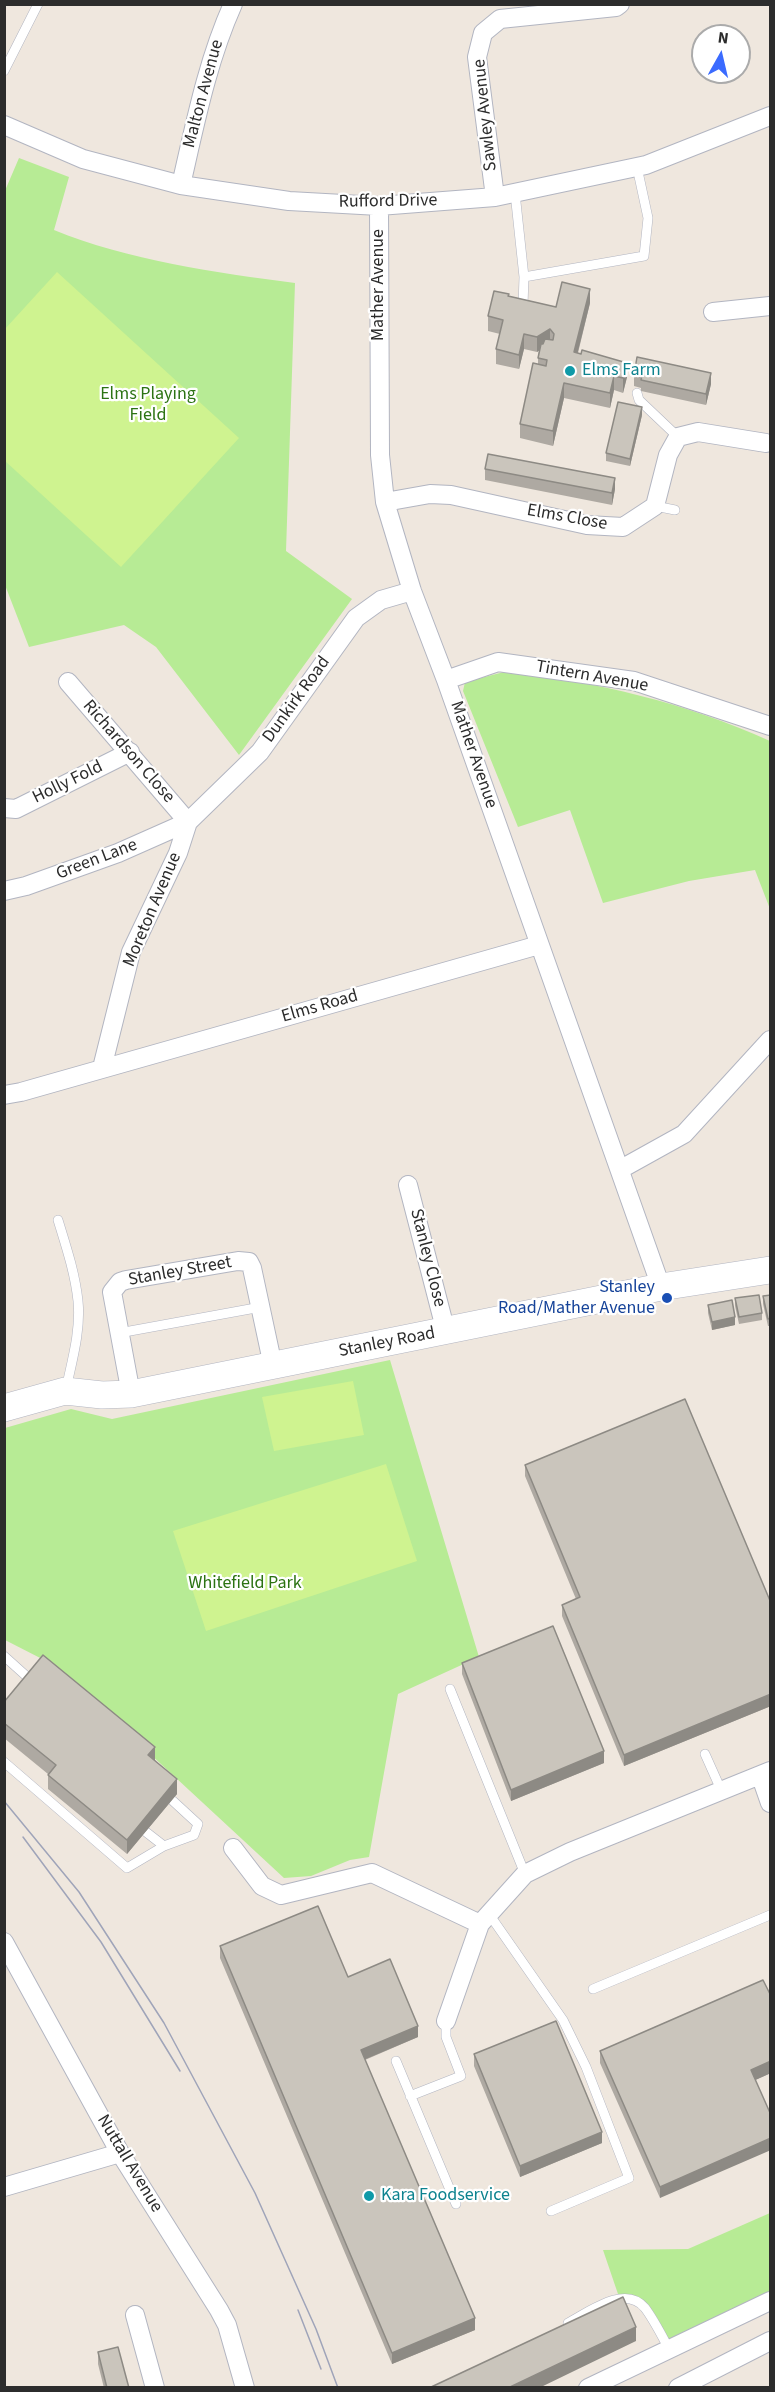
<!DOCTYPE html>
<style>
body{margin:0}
#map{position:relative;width:775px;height:2392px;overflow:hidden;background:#efe7de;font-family:"Source Sans 3",sans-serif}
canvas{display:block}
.frame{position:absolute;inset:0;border:6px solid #2c2c2c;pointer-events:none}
.north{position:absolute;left:691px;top:24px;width:60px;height:60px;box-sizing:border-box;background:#fff;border:2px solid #ababab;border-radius:50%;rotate:8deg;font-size:16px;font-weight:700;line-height:24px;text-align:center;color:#2c2c2c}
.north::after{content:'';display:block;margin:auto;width:21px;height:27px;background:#3b6bff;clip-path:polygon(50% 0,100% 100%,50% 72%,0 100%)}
</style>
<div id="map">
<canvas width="775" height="2392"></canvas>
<div class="frame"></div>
<div class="north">N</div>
</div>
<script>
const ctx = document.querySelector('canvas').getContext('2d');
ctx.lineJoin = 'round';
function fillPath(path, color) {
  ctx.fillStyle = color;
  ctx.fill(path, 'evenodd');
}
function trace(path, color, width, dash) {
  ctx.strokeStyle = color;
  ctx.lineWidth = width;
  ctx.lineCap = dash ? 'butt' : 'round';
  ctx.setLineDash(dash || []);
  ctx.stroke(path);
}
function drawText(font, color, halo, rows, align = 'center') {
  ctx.font = font + ' "Source Sans 3",sans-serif';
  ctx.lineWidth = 4.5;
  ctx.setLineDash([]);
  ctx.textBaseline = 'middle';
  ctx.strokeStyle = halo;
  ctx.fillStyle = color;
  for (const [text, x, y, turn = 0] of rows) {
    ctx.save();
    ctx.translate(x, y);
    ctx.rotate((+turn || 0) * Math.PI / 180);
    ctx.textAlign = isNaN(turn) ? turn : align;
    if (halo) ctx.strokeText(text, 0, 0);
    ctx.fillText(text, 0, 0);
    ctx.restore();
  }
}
fillPath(new Path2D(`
 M 19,158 L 69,177 L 54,230 C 127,260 217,273 295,283 L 286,551 L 352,599 L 239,755 L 156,647 L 124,625 L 29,647 L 5,585 L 4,193 Z
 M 504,672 C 596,681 686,703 770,741 L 770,909 L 755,870 L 689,881 L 603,903 L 570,810 L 518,827 L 463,691 L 465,682 Z
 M 390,1360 L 479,1657 L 398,1694 L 369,1857 L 350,1860 L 311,1876 L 284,1878 L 135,1740 L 48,1662 L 5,1640 L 5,1428 L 71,1409 L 112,1419 Z
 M 770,2213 L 770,2294 L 670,2342 C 654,2314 653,2299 618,2294 L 603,2250 L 688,2249 Z`), '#b7eb95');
fillPath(new Path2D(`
 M 57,272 L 239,438 L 121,567 L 5,461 L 5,329 Z
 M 353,1381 L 364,1435 L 274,1451 L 262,1397 Z
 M 386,1464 L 417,1561 L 206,1631 L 173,1531 Z`), '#cff390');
const lane = new Path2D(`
 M 4,71 L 38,4
 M 515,193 L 524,277 L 644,256 L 648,218 L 637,167
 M 523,305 L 524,277
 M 637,393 L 639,400 L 678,437
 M 655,506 L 675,510
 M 58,1220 C 66,1246 75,1273 78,1301 C 81,1330 72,1361 66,1389
 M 119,1333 L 261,1307
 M 4,1656 L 34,1683
 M 450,1689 L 525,1874
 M 705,1754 L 722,1792
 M 4,1762 L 127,1868 L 164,1846 L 146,1832
 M 164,1846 L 194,1835 L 198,1824 L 173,1801
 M 489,1914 L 563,2020 L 586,2067 L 629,2178 L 551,2211
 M 593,1989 L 770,1915
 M 396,2061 L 456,2204
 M 410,2096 L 461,2076 L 446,2037 L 446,2021
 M 568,2323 C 589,2312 625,2284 645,2308 C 654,2320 662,2336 669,2349`);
const street = new Path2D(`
 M 4,125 L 83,159 L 181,185 L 289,201 L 379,206 L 495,197 L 646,165 L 770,116
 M 181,185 C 195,124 207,62 233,4
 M 495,197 L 477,57 L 483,33 L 500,19 L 616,7 L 620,4
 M 379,206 L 380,455 L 385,502 L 412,591 L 446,680 L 661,1287
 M 713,312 L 770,306
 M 385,502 L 430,494 L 451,495 L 587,525 L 623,527 L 655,506 L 668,455 L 678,437 L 698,432 L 766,443
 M 446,680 L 498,662 L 634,681 L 770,726
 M 68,682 L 188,822
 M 4,808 L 16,809 L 130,752
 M 4,891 L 26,886 L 118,853 L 188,822 L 260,752 L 356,618 L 381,600 L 412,591
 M 102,1068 L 131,952 L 178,853 L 188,822
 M 4,1095 L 21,1092 L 539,945
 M 621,1169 L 684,1134 L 770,1040
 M 408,1185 L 446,1332
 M 131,1394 L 112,1292 L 120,1282 L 126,1280 L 238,1261 L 249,1262 L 252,1268 L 273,1366
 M 761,1777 L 770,1803
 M 233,1848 L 262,1886 L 281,1895 L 372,1873 L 480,1924
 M 4,1942 L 120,2153 L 219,2310 L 227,2325 L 245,2388
 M 446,2021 L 480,1924 L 525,1874 L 570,1852 L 770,1771
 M 4,2187 L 120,2153
 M 135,2315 L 155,2388
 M 588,2388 L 770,2301
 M 678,2388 L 770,2341`);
const secondary = new Path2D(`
 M 4,1408 L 65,1391 L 102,1395 L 131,1394 L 661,1287 L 770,1270`);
trace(lane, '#b2b5c1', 10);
trace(street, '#b2b5c1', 20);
trace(secondary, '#b2b5c1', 28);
trace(lane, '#fff', 9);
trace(street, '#fff', 18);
trace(secondary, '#fff', 27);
trace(new Path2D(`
 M 4,1801 L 79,1892 L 164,2023 L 255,2193 L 316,2329 L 338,2388
 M 23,1837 L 101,1942 L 180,2071
 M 298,2310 L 321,2369`), '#9fa4b9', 1.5);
fillPath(new Path2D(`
 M 509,296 L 556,307 L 590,303 L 578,353 L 627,377 L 623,393 L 614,390 L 610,408 L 564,398 L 553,446 L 520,438 L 520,424 L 538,364 L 538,358 L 539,350 L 537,352 L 524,349 L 519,369 L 496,364 L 496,349 L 500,334 L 488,331 L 488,316 Z
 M 634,375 L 711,384 L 706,405 L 641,391 L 641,388 L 634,386 Z
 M 642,415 L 630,466 L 606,461 L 606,453 Z
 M 485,469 L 615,489 L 612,505 L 485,480 Z
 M 771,1295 L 771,1326 L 768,1326 L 763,1304 L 763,1296 Z
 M 735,1298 L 762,1313 L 762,1320 L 739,1324 L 735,1306 Z
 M 708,1305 L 735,1325 L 712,1330 L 708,1313 Z
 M 525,1465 L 771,1603 L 771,1706 L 624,1766 L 562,1616 L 562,1605 L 576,1599 L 525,1476 Z
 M 462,1663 L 604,1763 L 511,1801 L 462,1674 Z
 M 4,1702 L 155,1760 L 177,1794 L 127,1854 L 48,1789 L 48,1774 L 4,1738 Z
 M 220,1946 L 348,1977 L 418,2037 L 365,2060 L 475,2330 L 392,2364 L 220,1958 Z
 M 771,1996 L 771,2073 L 755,2080 L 660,2198 L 600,2063 L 600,2051 Z
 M 474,2054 L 602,2143 L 520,2177 L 474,2066 Z
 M 98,2352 L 129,2388 L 104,2388 L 98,2364 Z`), '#aea9a2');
fillPath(new Path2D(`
 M 590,289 L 590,303 L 574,367 L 574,352 Z
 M 550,329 L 550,343 L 537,352 L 537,337 Z
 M 524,334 L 524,349 L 519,369 L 519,355 Z
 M 627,363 L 627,377 L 623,393 L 623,378 Z
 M 711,373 L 711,384 L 706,405 L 706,394 Z
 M 614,376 L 614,390 L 610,408 L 610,393 Z
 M 564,383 L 564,398 L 553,446 L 553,431 Z
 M 642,407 L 642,415 L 630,466 L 630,459 Z
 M 615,478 L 615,489 L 612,505 L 612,493 Z
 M 735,1317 L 735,1325 L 712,1330 L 712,1322 Z
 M 771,1694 L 771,1706 L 624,1766 L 624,1755 Z
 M 155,1747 L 155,1762 L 148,1755 Z
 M 604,1751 L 604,1763 L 511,1801 L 511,1790 Z
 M 177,1779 L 177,1794 L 127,1854 L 127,1840 Z
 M 418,2026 L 418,2037 L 361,2061 L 361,2050 Z
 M 771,2061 L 771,2073 L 751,2082 L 751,2070 Z
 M 602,2132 L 602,2143 L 520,2177 L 520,2166 Z
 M 771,2138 L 771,2150 L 660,2198 L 660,2187 Z
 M 475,2318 L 475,2330 L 392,2364 L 392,2353 Z
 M 636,2327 L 636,2341 L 539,2388 L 508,2388 Z`), '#8d8a84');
const building = new Path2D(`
 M 562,282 L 590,289 L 574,352 L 581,354 L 582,350 L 627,363 L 623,378 L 614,376 L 610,393 L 564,383 L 553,431 L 520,424 L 533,363 L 546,366 L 547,360 L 538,358 L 541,344 L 543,344 L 545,339 L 553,340 L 554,334 L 550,329 L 537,337 L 524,334 L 519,355 L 496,349 L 503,320 L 488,316 L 494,291 L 509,294 L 508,296 L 556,307 Z
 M 637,357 L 711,373 L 706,394 L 641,380 L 642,376 L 634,375 Z
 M 618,402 L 642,407 L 630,459 L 606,453 Z
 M 488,454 L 615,478 L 612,493 L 485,469 Z
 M 759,1295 L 762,1313 L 739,1317 L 735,1298 Z
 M 771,1295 L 771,1318 L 768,1319 L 763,1296 Z
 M 732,1300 L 735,1317 L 712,1322 L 708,1305 Z
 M 685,1399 L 771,1603 L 771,1694 L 624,1755 L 562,1605 L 580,1597 L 525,1465 Z
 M 553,1626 L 604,1751 L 511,1790 L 462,1663 Z
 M 43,1655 L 155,1747 L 148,1755 L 177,1779 L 127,1840 L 48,1775 L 56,1765 L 4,1723 L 4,1702 Z
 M 318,1906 L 348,1977 L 390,1959 L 418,2026 L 361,2050 L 475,2318 L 392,2353 L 220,1946 Z
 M 763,1980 L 771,1996 L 771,2061 L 751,2070 L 771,2115 L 771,2138 L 660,2187 L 600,2051 Z
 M 556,2021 L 602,2132 L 520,2166 L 474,2054 Z
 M 623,2297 L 636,2327 L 508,2388 L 429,2388 Z
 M 118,2347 L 129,2388 L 107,2388 L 98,2352 Z`);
fillPath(building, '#cac5bc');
trace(building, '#8d8a84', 1.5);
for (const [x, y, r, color] of [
 [570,371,6,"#0f9aa8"],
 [667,1298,6,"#1a4fb4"],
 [369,2196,6,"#0f9aa8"]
]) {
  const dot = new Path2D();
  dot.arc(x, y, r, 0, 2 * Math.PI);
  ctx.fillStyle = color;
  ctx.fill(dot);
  trace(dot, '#fff', 2);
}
drawText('18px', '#2c2c2c', '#fff', [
 ["Malton Avenue",204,94,-75],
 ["Sawley Avenue",486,115,-96],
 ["Rufford Drive",388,202,-1],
 ["Mather Avenue",379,285,-90],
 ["Elms Close",567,518,10],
 ["Tintern Avenue",592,677,10],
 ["Dunkirk Road",297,700,-54],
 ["Richardson Close",128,752,49],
 ["Mather Avenue",473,755,71],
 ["Holly Fold",68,783,-26],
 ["Green Lane",97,860,-21],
 ["Moreton Avenue",153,910,-67],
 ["Elms Road",320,1007,-16],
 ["Stanley Close",427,1258,76],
 ["Stanley Street",180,1272,-10],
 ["Stanley Road",387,1343,-11],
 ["Nuttall Avenue",129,2164,59]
]);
drawText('18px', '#0d838f', '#fff', [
 ["Elms Farm",582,371],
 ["Kara Foodservice",381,2196]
], 'left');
drawText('18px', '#2c7313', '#fff', [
 ["Elms Playing",148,395],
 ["Field",148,416],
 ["Whitefield Park",245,1584]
]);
drawText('18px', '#164399', '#fff', [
 ["Stanley",655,1288],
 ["Road/Mather Avenue",655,1309]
], 'right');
</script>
